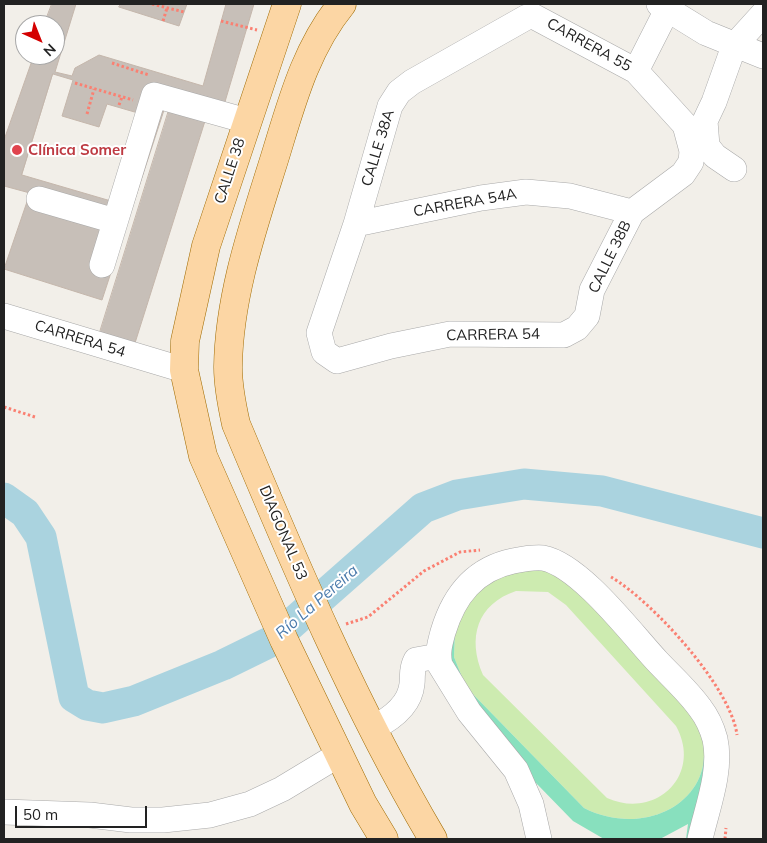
<!DOCTYPE html>
<meta charset="utf-8">
<style>
body{margin:0}
#map{position:relative;width:767px;height:843px;overflow:hidden;background:#f2efe9;font-family:Mulish,sans-serif}
canvas{display:block}
.frame{position:absolute;inset:0;border:5px solid #222;pointer-events:none}
.north{position:absolute;left:15px;top:15px;width:50px;height:50px;box-sizing:border-box;background:#fff;border:1px solid #a7a7a7;border-radius:50%;rotate:136deg;font-size:14px;font-weight:700;line-height:20px;text-align:center;color:#222}
.north::after{content:'';display:block;margin:auto;width:18px;height:22px;background:#d40000;clip-path:polygon(50% 0,100% 100%,50% 72%,0 100%)}
.scale{position:absolute;left:15px;top:806px;width:132px;height:22px;box-sizing:border-box;border:2px solid #222;border-top:0;padding-left:6px;font-size:15px;line-height:18px;white-space:nowrap;color:#222;-webkit-text-stroke:4px #fff;paint-order:stroke}
</style>
<div id="map">
<canvas width="767" height="843"></canvas>
<div class="frame"></div>
<div class="north">N</div>
<div class="scale">50 m</div>
</div>
<script>
const ctx = document.querySelector('canvas').getContext('2d');
ctx.lineJoin = 'round';
function fillPath(path, color) {
  ctx.fillStyle = color;
  ctx.fill(path, 'evenodd');
}
function trace(path, color, width, dash) {
  ctx.strokeStyle = color;
  ctx.lineWidth = width;
  ctx.lineCap = dash ? 'butt' : 'round';
  ctx.setLineDash(dash || []);
  ctx.stroke(path);
}
function drawText(font, color, halo, rows, align = 'center') {
  ctx.font = font + ' Mulish,sans-serif';
  ctx.lineWidth = 4;
  ctx.setLineDash([]);
  ctx.textBaseline = 'middle';
  ctx.strokeStyle = halo;
  ctx.fillStyle = color;
  for (const [text, x, y, turn = 0] of rows) {
    ctx.save();
    ctx.translate(x, y);
    ctx.rotate((+turn || 0) * Math.PI / 180);
    ctx.textAlign = isNaN(turn) ? turn : align;
    if (halo) ctx.strokeText(text, 0, 0);
    ctx.fillText(text, 0, 0);
    ctx.restore();
  }
}
fillPath(new Path2D(`
 M 527,569 L 554,572 L 566,579 L 693,714 C 734,790 653,843 584,808 L 466,687 L 454,657 L 455,629 L 459,615 L 486,582 ZM 516,591 L 548,592 L 566,605 L 676,726 C 703,775 656,820 607,798 L 483,675 C 467,638 477,604 516,591 Z`), '#cdebb0');
fillPath(new Path2D(`
 M 527,552 L 559,555 L 592,576 L 708,704 C 733,751 716,791 706,839 L 686,839 L 688,824 L 660,839 L 604,839 L 573,821 L 536,783 L 552,839 L 531,839 C 521,797 505,766 479,731 C 466,712 449,697 441,675 C 437,662 437,651 437,638 C 441,587 478,557 527,552 ZM 527,569 L 554,572 L 580,589 L 693,714 C 734,790 653,843 584,808 L 466,687 L 454,657 L 455,629 L 459,615 L 475,591 L 498,575 Z`), '#88e0be');
trace(new Path2D(`
 M 4,498 L 25,513 L 41,537 L 74,697 L 87,705 L 103,708 L 134,701 L 223,665 L 272,641 L 423,508 L 457,495 L 524,484 L 602,491 L 763,533`), '#aad3df', 31);
const building = new Path2D(`
 M 52,4 L 76,4 L 55,72 L 72,76 L 75,68 L 99,55 L 203,86 L 226,4 L 254,4 L 219,122 L 165,107 L 102,300 L 4,269 L 30,193 L 4,186 L 4,140 L 34,55 L 55,55 L 55,25 L 44,25 ZM 53,74 L 73,80 L 62,116 L 99,127 L 107,104 L 138,113 L 111,201 L 22,175 Z
 M 121,4 L 187,4 L 179,26 L 119,7 Z
 M 169,110 L 205,121 L 135,343 L 100,332 Z`);
fillPath(building, '#c7bfb8');
trace(building, '#c4b6ab', 1);
const minor = new Path2D(`
 M 659,4 L 706,33 L 763,56
 M 533,16 L 636,71 L 685,125 L 692,151 L 691,162 L 683,174 L 632,212 L 592,290 L 587,316 L 577,328 L 564,335 L 450,334 L 391,346 L 337,361 L 324,352 L 319,333 L 356,224 L 390,106 L 399,92 L 412,82 L 527,17 Z
 M 636,71 L 670,4
 M 734,169 L 715,156 L 707,146 L 705,121 L 714,102 L 734,46 L 763,14
 M 39,199 L 115,221
 M 356,224 L 481,198 L 526,192 L 570,196 L 632,212
 M 102,265 L 154,95 L 247,121
 M 4,316 L 184,370
 M 373,728 C 391,719 410,705 412,684 C 413,675 411,669 416,660 L 438,656
 M 4,812 L 90,815 L 131,820 L 163,820 L 210,815 L 250,804 L 282,789 L 340,754
 M 539,839 L 531,804 L 516,770 L 469,712 L 440,665 C 437,653 440,643 443,632 C 454,595 475,569 513,561 C 523,559 533,557 543,558 C 580,565 631,633 657,661 C 671,676 688,691 700,708 C 707,717 712,728 715,739 C 722,771 707,808 700,839`);
const major = new Path2D(`
 M 287,4 L 206,246 L 185,341 L 184,370 L 203,456 L 284,640 L 363,804 L 384,839
 M 342,4 C 305,49 291,105 274,160 C 253,227 229,296 228,367 C 228,386 232,406 236,424 C 295,565 355,707 433,839`);
trace(minor, '#a9a9a9', 26);
trace(major, '#a06b00', 29);
trace(new Path2D(`
 M 152,4 L 184,12
 M 163,21 L 167,8
 M 221,21 L 257,30
 M 112,63 L 149,75
 M 75,83 L 133,100
 M 119,105 L 122,97
 M 87,114 L 94,89
 M 4,407 L 35,417
 M 611,577 C 652,601 731,687 737,735
 M 346,624 L 368,617 L 424,571 L 460,552 L 480,550
 M 725,839 L 726,828`), '#fa8072', 3, [2.5, 2.5]);
trace(minor, '#fff', 25);
trace(major, '#fcd6a4', 28);
for (const [x, y, r, color] of [
 [17,150,6,"#e0444e"]
]) {
  const dot = new Path2D();
  dot.arc(x, y, r, 0, 2 * Math.PI);
  ctx.fillStyle = color;
  ctx.fill(dot);
  trace(dot, '#fff', 2);
}
drawText('15px', '#222', '#fff', [
 ["CARRERA 55",589,45,29],
 ["CALLE 38A",378,148,-73],
 ["CALLE 38",230,171,-72],
 ["CARRERA 54A",465,203,-10],
 ["CALLE 38B",610,257,-64],
 ["CARRERA 54",493,335,-1],
 ["CARRERA 54",80,339,17],
 ["DIAGONAL 53",283,533,67]
]);
drawText('bold 15px', '#be3a42', '#fff', [
 ["Clínica Somer",28,150]
], 'left');
drawText('italic 16px', '#4a7aab', '#fff', [
 ["Río La Pereira",317,602,-41]
]);
</script>
